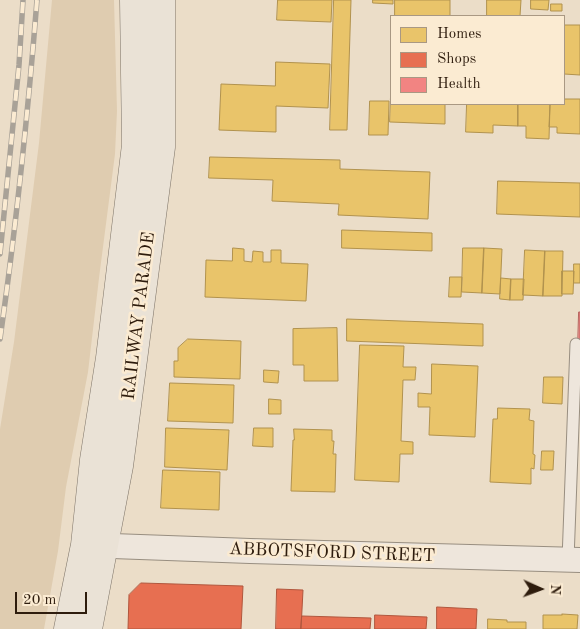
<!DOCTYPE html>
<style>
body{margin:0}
#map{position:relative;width:580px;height:629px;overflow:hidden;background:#ebddc8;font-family:"Old Standard TT",serif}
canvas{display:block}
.legend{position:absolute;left:390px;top:15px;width:175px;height:90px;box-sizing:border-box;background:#fbebd2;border:1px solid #a99883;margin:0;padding:6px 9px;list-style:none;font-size:15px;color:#2e1c0d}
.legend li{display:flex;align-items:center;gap:10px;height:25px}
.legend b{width:25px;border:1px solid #a99883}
.north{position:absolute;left:515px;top:564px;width:50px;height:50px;-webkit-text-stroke:4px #fbebd2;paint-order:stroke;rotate:92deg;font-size:14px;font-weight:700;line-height:20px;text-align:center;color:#2e1c0d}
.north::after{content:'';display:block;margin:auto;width:18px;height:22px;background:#2e1c0d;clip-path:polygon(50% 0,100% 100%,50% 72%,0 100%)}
.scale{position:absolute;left:15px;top:592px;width:72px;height:22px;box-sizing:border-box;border:2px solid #2e1c0d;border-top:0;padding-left:6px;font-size:15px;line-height:18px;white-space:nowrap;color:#2e1c0d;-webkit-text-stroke:4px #fbebd2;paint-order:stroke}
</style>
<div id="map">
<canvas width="580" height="629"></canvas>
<ul class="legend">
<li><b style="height:14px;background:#e9c46a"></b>Homes</li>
<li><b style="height:14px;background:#e76f51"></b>Shops</li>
<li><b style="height:14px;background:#f28482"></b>Health</li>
</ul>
<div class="north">N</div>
<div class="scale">20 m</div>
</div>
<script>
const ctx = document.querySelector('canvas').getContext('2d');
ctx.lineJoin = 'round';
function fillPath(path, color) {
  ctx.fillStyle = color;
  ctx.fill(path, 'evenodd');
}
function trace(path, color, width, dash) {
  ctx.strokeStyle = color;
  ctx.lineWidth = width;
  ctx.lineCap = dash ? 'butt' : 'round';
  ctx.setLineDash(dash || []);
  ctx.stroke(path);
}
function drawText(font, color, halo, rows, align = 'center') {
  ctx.font = font + ' "Old Standard TT",serif';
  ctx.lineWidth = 5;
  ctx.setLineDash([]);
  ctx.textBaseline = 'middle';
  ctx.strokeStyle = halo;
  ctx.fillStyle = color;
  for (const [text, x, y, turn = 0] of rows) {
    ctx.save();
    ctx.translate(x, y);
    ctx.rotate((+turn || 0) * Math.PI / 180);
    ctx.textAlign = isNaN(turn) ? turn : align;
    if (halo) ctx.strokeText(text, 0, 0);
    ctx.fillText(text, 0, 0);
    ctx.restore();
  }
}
fillPath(new Path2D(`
 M 52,0 L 114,0 L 117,111 L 115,154 L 99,278 L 88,372 L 66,487 L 58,551 L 44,629 L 0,629 L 0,429 L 14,342 L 39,143 Z`), '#dfccb0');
const homes = new Path2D(`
 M 278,0 L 332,0 L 331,22 L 277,20 Z
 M 334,0 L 351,0 L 347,130 L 330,130 Z
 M 373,0 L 393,0 L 393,4 L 373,3 Z
 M 395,0 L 450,0 L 450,16 L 395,16 Z
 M 487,0 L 521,0 L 520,16 L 487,16 Z
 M 531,0 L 549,0 L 548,10 L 531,9 Z
 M 551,4 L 562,4 L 562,11 L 551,11 Z
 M 564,25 L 580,25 L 580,75 L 564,74 Z
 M 276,62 L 330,64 L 328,108 L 276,106 L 276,132 L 219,130 L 221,84 L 275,86 Z
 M 391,84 L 391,104 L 445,104 L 445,124 L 390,122 Z
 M 564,99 L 580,99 L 580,134 L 557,133 L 557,127 L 549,127 L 550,104 L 564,104 Z
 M 370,101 L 389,101 L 388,135 L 369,135 Z
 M 467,104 L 518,104 L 518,126 L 493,125 L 493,133 L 466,132 Z
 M 518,104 L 550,104 L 549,139 L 526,138 L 526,126 L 518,126 Z
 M 210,157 L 340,160 L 340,169 L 430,172 L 428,219 L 338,215 L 339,204 L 272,201 L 273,180 L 209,178 Z
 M 498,181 L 580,183 L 580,217 L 497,214 Z
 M 342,230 L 432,233 L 432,251 L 342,248 Z
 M 233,248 L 244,249 L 244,261 L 252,262 L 253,251 L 263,252 L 263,262 L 271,262 L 271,250 L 281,250 L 281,263 L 308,264 L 306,301 L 205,297 L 206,260 L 232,261 Z
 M 463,248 L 484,248 L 482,293 L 462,292 Z
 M 484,248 L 502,249 L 500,294 L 482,293 Z
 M 525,250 L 545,251 L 543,296 L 523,295 Z
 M 545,251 L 563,251 L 562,296 L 543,296 Z
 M 574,264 L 580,264 L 580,283 L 574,283 Z
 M 562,271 L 574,271 L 573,294 L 562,294 Z
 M 450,277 L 462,277 L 461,297 L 449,297 Z
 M 501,278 L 511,279 L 510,300 L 500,299 Z
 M 511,279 L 524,279 L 523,300 L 510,300 Z
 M 347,319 L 483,324 L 483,346 L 347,341 Z
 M 337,328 L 338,381 L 304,381 L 304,365 L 293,365 L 293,329 Z
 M 188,339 L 241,341 L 240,379 L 174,377 L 174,361 L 178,361 L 178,348 Z
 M 360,345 L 404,346 L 403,367 L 416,367 L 415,380 L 403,380 L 401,441 L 413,442 L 413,454 L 400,454 L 399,482 L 355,480 Z
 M 432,364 L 478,366 L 475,437 L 429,435 L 430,407 L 418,407 L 418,393 L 431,394 Z
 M 264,370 L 279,371 L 278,383 L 264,382 Z
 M 544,377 L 563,377 L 562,404 L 543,403 Z
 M 170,383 L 234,385 L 233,423 L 168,421 Z
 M 269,399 L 281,400 L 281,414 L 269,414 Z
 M 498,408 L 530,409 L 529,420 L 534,421 L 533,454 L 535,455 L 534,469 L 531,468 L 531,484 L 490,482 L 493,419 L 497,419 Z
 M 166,428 L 229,430 L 227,470 L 165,467 Z
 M 254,428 L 273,428 L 273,447 L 253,446 Z
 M 294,429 L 332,430 L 332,441 L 334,441 L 333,454 L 336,454 L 335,492 L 291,491 L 293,440 L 294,440 Z
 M 542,451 L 554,451 L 553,470 L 541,470 Z
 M 163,470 L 220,472 L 219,510 L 161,508 Z
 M 562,614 L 578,615 L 577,629 L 543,629 L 543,615 L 562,615 Z
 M 488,619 L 507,620 L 507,622 L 526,622 L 526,629 L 488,629 Z`);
fillPath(homes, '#e9c46a');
trace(homes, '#b1924e', 1);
const shops = new Path2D(`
 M 141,583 L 243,586 L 241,629 L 128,629 L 129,595 Z
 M 277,589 L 303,590 L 301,629 L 276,629 Z
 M 437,607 L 477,609 L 476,629 L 437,629 Z
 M 375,615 L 427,617 L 426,629 L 375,629 Z
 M 302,616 L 371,618 L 370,629 L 301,629 Z`);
fillPath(shops, '#e76f51');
trace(shops, '#b0563d', 1);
const health = new Path2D(`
 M 579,312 L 580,312 L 580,380 L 577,380 Z`);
fillPath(health, '#f28482');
trace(health, '#b7655f', 1);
const service = new Path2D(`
 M 568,560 L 576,344`);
const minor = new Path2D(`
 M 85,545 L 250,551 L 580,560`);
const primary = new Path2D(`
 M 68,629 L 85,545 L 94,460 L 110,358 L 136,145 L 134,0
 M 88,629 L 119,466 L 161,147 L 161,0`);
trace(service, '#988e80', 13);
trace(minor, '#988e80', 26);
trace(primary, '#7d7367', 29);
trace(service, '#eee6dc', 11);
trace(minor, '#eee6dc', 24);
trace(primary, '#eae2d6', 28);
const rail = new Path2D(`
 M 0,254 L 19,65 L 23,0
 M 0,339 C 16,227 28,113 37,0`);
trace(rail, '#a9a298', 5.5);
trace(rail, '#fbebd2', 4, [11]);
drawText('18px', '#2e1c0d', '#fbebd2', [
 ["RAILWAY PARADE",139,316,-83],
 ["ABBOTSFORD STREET",332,553,2]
]);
</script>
